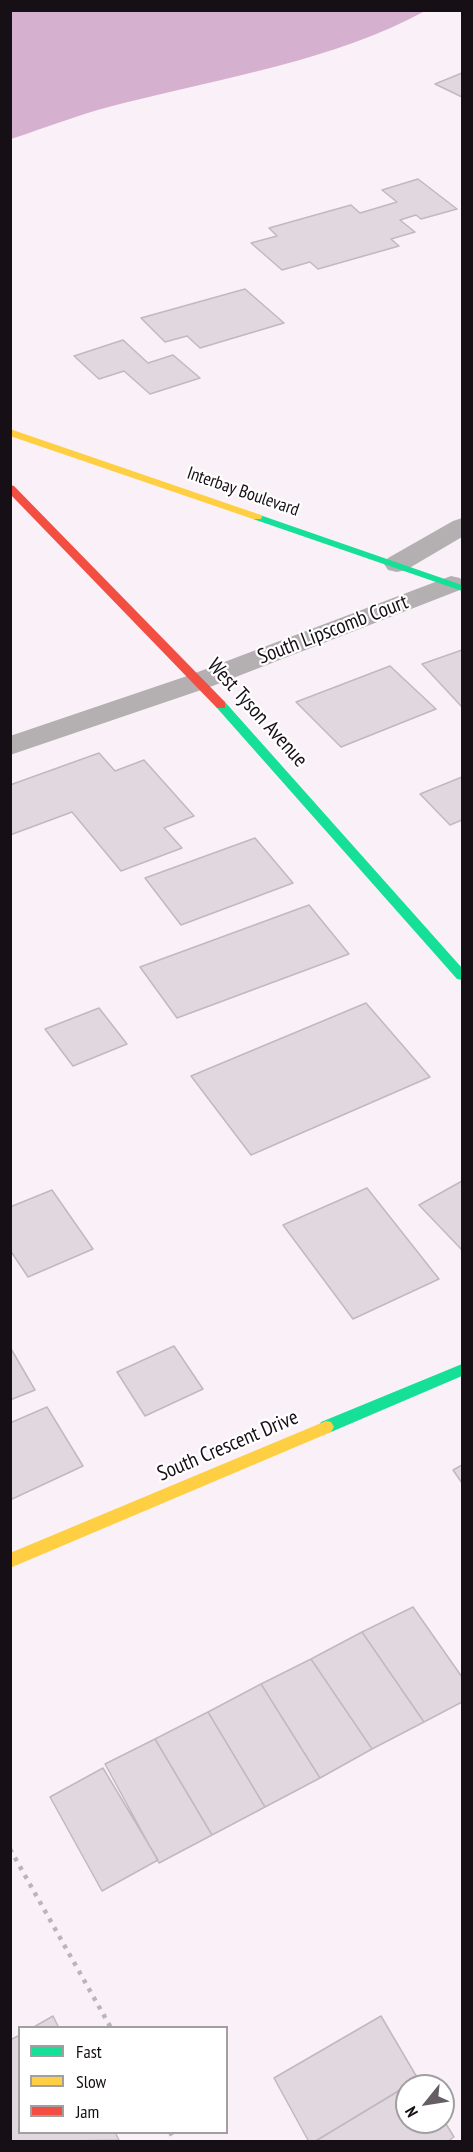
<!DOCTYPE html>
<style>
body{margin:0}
#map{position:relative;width:473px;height:2152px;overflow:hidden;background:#faf1f8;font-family:"PT Sans Narrow",sans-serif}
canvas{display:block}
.frame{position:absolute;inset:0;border:12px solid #160f15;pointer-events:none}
.legend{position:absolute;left:18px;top:2026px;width:210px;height:108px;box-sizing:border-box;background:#fff;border:2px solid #a29fa1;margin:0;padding:8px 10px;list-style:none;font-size:18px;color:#160f15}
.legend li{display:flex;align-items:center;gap:12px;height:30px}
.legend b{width:30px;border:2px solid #a29fa1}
.north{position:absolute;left:395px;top:2074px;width:60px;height:60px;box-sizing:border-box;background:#fff;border:2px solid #a29fa1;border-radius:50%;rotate:240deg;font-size:16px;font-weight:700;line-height:24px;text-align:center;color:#160f15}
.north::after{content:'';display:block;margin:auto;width:21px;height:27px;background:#665e64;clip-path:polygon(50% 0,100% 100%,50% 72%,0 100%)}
</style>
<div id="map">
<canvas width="473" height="2152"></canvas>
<div class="frame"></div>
<ul class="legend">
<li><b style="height:8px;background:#16e098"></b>Fast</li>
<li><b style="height:8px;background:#ffcf43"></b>Slow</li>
<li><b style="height:8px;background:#f24e42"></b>Jam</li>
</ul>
<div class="north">N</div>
</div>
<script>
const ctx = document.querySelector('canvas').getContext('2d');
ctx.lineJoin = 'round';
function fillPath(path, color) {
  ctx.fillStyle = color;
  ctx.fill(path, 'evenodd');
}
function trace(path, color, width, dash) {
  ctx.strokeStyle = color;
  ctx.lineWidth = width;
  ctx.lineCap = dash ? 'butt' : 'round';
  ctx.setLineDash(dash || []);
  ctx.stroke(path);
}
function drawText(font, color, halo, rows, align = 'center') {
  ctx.font = font + ' "PT Sans Narrow",sans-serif';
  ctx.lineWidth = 4.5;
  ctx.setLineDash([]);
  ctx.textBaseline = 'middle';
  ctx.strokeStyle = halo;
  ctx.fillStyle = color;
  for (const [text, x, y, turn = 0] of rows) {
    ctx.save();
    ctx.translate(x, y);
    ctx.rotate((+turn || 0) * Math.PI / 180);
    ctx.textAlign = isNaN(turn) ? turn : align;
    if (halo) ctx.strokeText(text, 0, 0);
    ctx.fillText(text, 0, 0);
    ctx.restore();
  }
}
fillPath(new Path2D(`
 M 10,11 L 11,10 L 425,11 C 336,60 222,78 124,103 C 85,112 48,127 11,139 Z`), '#d6b1cf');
const building = new Path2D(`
 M 462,73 L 462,97 L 435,84 Z
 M 418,179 L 457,209 L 421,219 L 416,215 L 400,220 L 415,232 L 391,239 L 399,246 L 318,269 L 310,262 L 282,270 L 251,243 L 277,236 L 269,228 L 351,205 L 360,213 L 397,202 L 382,190 Z
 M 245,289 L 284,323 L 200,348 L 187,336 L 165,342 L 141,318 Z
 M 123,340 L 148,363 L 173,355 L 200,378 L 150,394 L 124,371 L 99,379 L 74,356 Z
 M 462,650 L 462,707 L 422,664 Z
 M 390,666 L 436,709 L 341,747 L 296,702 Z
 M 99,753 L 115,771 L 144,760 L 194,816 L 164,828 L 182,848 L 121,871 L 72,812 L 10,835 L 10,785 Z
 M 462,777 L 462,820 L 450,825 L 420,794 Z
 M 255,838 L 293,883 L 181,925 L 145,878 Z
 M 309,905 L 349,954 L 177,1018 L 140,967 Z
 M 366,1003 L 430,1077 L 251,1155 L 191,1076 Z
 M 99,1008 L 127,1044 L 73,1066 L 45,1029 Z
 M 462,1181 L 462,1250 L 419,1205 Z
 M 367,1188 L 439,1279 L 353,1319 L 283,1225 Z
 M 52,1190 L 93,1249 L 28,1277 L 10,1250 L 10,1207 Z
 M 174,1346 L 203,1389 L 145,1416 L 117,1372 Z
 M 10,1347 L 35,1390 L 10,1400 Z
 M 47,1407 L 83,1466 L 10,1500 L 10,1423 Z
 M 462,1465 L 462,1483 L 453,1470 Z
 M 413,1607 L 462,1677 L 462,1702 L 424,1722 L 362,1632 Z
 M 362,1632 L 424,1722 L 372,1749 L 311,1659 Z
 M 311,1659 L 372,1749 L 320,1778 L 261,1684 Z
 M 261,1684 L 320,1778 L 265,1807 L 208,1712 Z
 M 208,1712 L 265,1807 L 212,1835 L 155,1739 Z
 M 155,1739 L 212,1835 L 159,1863 L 105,1764 Z
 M 103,1768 L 158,1860 L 102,1891 L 50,1797 Z
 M 53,2016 L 59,2028 L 32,2028 Z
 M 381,2016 L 418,2079 L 314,2142 L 309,2142 L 274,2078 Z
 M 20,2035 L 20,2132 L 115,2132 L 119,2140 L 10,2142 L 10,2040 Z
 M 407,2086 L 407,2122 L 443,2122 L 443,2119 L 454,2137 L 447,2142 L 314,2142 Z`);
fillPath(building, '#e0d8de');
trace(building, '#c1b9bf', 1.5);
trace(new Path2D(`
 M 10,1849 L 111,2028
 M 170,2132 L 175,2142`), '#b9b5b8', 4.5, [4, 6]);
fillPath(new Path2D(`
 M 462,518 L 462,537 L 406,570 L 397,572 L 388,570 L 384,564 L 388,558 L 453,521 Z
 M 451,576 L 460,578 L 462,581 L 460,590 L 210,687 L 10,755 L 10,736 L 190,675 Z`), '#b4b0b2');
fillPath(new Path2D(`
 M 257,514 L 462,585 L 462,591 L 253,519 L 253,515 Z
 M 221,701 L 225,702 L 462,968 L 462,980 L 457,979 L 217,708 L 215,705 Z
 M 462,1364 L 462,1376 L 331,1432 L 326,1433 L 321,1432 L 318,1427 L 321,1422 Z`), '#16e098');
fillPath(new Path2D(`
 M 10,429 L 261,515 L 262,517 L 261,519 L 253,519 L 10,436 Z
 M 326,1421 L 331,1422 L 334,1427 L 331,1432 L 10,1568 L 10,1553 Z`), '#ffcf43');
fillPath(new Path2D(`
 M 10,485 L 14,486 L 225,702 L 225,708 L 217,708 L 10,494 Z`), '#f24e42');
drawText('18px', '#160f15', '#fff', [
 ["Interbay Boulevard",243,492,19]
]);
drawText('21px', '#160f15', '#fff', [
 ["South Lipscomb Court",333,630,-21],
 ["West Tyson Avenue",257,713,48],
 ["South Crescent Drive",228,1446,-23]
]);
</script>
